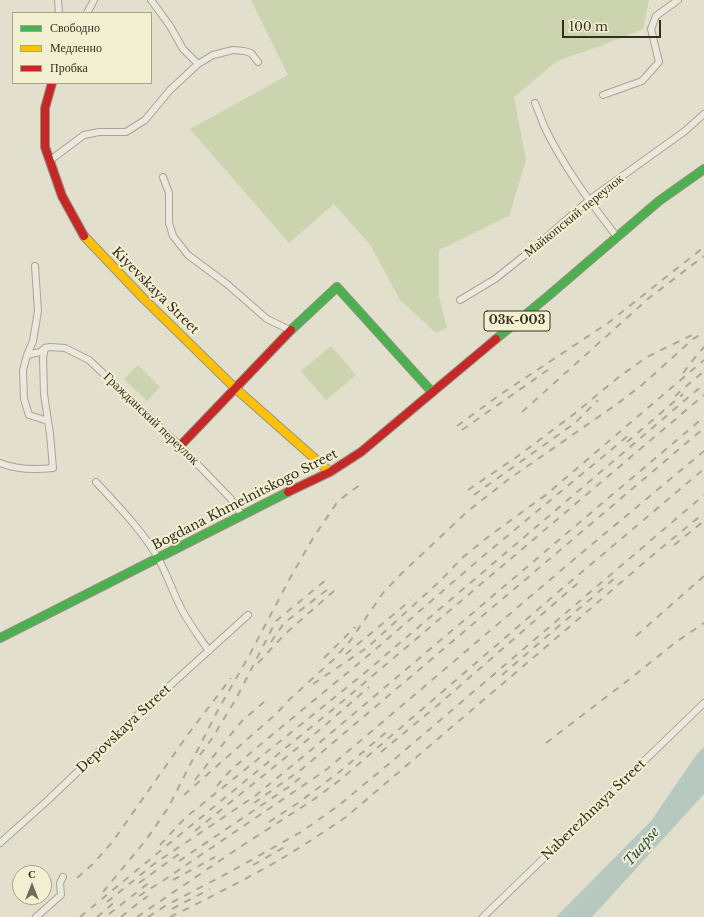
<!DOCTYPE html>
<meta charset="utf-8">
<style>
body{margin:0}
#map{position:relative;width:704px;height:917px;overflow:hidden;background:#e2e0cc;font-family:"Libre Baskerville",serif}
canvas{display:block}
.legend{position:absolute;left:12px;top:12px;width:140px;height:72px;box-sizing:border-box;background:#f3f0d2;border:1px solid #a7a28a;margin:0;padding:5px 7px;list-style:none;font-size:12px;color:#342e1e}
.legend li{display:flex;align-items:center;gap:8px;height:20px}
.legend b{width:20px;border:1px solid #a7a28a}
.north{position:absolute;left:12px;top:865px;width:40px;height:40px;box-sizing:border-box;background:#f3f0d2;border:1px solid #a7a28a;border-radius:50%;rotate:0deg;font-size:11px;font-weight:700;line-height:16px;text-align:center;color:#342e1e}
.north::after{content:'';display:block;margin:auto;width:14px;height:18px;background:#716c5b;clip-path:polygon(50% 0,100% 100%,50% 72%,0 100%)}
.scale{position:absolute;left:562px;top:20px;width:99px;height:18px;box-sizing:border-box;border:2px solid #342e1e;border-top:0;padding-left:5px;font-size:12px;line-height:14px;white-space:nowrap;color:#342e1e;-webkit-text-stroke:3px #f3f0d2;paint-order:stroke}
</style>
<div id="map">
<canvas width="704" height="917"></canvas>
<ul class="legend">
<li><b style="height:5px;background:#4caf50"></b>Свободно</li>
<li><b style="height:5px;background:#ffc107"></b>Медленно</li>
<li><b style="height:5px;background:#c62828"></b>Пробка</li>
</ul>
<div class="north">С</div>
<div class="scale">100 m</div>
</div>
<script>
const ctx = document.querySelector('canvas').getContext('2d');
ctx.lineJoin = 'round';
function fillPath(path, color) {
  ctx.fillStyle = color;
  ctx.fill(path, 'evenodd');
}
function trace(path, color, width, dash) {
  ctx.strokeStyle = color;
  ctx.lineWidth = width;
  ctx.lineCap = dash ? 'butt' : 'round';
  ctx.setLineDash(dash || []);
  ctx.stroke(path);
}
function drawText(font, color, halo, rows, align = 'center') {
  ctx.font = font + ' "Libre Baskerville",serif';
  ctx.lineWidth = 4;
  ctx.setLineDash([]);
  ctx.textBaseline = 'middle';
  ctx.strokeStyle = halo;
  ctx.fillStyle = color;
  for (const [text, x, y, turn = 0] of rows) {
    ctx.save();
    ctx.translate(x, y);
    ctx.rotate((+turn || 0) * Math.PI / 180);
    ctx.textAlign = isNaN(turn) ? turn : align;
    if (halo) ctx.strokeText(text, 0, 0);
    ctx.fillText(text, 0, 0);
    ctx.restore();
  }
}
fillPath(new Path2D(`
 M 251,0 L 649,0 L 643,29 L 600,46 L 557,61 L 514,97 L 526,160 L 509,216 L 439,250 L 439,297 L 447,328 L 436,333 L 400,300 L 371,246 L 334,204 L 289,243 L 190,129 L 288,75 Z
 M 331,346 L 356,375 L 326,400 L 301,371 Z
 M 138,365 L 160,387 L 147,401 L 124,379 Z`), '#cbd3af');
fillPath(new Path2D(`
 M 704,747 L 704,794 L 592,917 L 556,917 L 651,821 L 697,754 Z`), '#b7c8c1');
const street = new Path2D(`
 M 58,0 L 59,13
 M 151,0 L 170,26 L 183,49 L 198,64
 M 87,13 L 94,0
 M 603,95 L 642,81 L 659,62 L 651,29 L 656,16 L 678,0
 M 535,103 C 538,110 541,118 544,126 C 563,166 590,202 617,237
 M 49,161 L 84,135 L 99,132 L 126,132 L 145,120 L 170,90 L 198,64 L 213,55 L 233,50 L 244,51 L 251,53 L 258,62
 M 163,177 L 169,193 L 169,223 L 173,236 L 188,255 L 227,284 L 267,319 L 290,330
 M 35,266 L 38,311 L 33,341 L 27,355 L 40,352 L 45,348
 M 460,300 L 495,279 L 534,248 L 589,200 L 685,131 L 704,114
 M 27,355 L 23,370 L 24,399 L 29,415 L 48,421
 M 0,463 C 17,470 35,470 53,468 L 50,434 L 44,394 L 43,358 L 45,348 L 50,347 L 65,348 L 89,360 L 180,446 L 230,498 L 242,515
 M 96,482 C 118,506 142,530 158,558 C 167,574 173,593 182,610 C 190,625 200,638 209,651
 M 0,843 L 47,801 L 133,719 L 248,615
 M 36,917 L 61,895 L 60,883 L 63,877
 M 483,917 L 704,703`);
const fast = new Path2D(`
 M 291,330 L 337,287 L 432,392
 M 496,339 L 547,297 L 659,201 L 704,169
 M 0,638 L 288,492`);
const slow = new Path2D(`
 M 84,236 L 143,298 L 235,388 L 330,472`);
const jam = new Path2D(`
 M 52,83 L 45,108 L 45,147 L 62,196 L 84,236
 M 180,446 L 291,330
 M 288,492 L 330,472 L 361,452 L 496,339`);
trace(street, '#a7a495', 8);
trace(fast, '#969385', 10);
trace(slow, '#969385', 10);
trace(jam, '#969385', 10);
trace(street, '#eae8dd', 6);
trace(fast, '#4caf50', 8);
trace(slow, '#ffc107', 8);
trace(jam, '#c62828', 8);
trace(new Path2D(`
 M 683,373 L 697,355 L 704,347
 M 675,396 L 704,371
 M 522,412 L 649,298 L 704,256
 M 457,426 L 501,394 L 608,323 L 704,247
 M 462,430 L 552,367
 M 627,442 L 683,394
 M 468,490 L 518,456 L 574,414 L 620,376 L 647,357 L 696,333
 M 474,495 L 575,423 L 598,400
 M 541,499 L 704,360
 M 674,545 L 704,521
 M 636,636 L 704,576
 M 271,642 L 284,623 L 332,586
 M 346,654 L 411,600
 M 324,658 L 355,627
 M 258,663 L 285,634 L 335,590
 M 502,675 L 616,577
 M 313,684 L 368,647 L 440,581 L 462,558 L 488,537 L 544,496
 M 546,743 L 631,678 L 676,642 L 704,623
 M 381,752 L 438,705 L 578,583
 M 200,755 L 211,740 L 236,699 L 276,621 L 327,579
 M 195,780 L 227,739 L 242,721 L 264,702
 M 217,786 L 230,771 L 255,749 L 370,654 L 482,557 L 629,435
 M 184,795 L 276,714 L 290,699 L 334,659 L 350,641 L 383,593 L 401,574 L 468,511 L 509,479 L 568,438 L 617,404 L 642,385 L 693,339 L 704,332
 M 254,803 L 302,769 L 704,428
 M 269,822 L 298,803 L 338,773 L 389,730
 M 195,831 L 322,728 L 369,687
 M 160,845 L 185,818 L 361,676 L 704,384
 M 179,861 L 293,784 L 304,774
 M 253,865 L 288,845
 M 77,878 L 94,863 L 113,841 L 189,733 L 231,678
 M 173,880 L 215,857
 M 139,883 L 183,851
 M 103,892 L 146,840 L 168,808 L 218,710 L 250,654 L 289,580 L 313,538 L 338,501 L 361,484
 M 139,896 L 164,880 L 326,770 L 578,556 L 704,451
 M 107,902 L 154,864 L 255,796 L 305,755 L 704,417
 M 172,909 L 210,889
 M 109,914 L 150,882
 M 80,917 L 244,782 L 337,706 L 704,395
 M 97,917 L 117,900
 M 121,917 L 137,904 L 148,896
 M 137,917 L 237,849 L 313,800 L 340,780 L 557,593 L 704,469
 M 148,917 L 165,906 L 230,872 L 301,832 L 338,806 L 390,763 L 704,495
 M 170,917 C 203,901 236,884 269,866 C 295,851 321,834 346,817 L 547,646 L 654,554 L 704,513`), '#a9a89d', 2, [7, 7]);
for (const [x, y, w] of [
 [517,321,66]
]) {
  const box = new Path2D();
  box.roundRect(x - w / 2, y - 10, w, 20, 3);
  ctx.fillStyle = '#f3f0d2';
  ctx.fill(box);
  trace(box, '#342e1e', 1);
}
drawText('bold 12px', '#342e1e', null, [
 ["03К-003",517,321]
]);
drawText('13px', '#342e1e', '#f3f0d2', [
 ["Майкопский переулок",574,216,-39],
 ["Kiyevskaya Street",155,291,45],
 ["Гражданский переулок",151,419,44],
 ["Bogdana Khmelnitskogo Street",245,500,-27],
 ["Depovskaya Street",124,729,-43],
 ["Naberezhnaya Street",594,810,-44]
]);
drawText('italic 14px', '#2e4e53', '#f3f0d2', [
 ["Tuapse",642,847,-49]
]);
</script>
